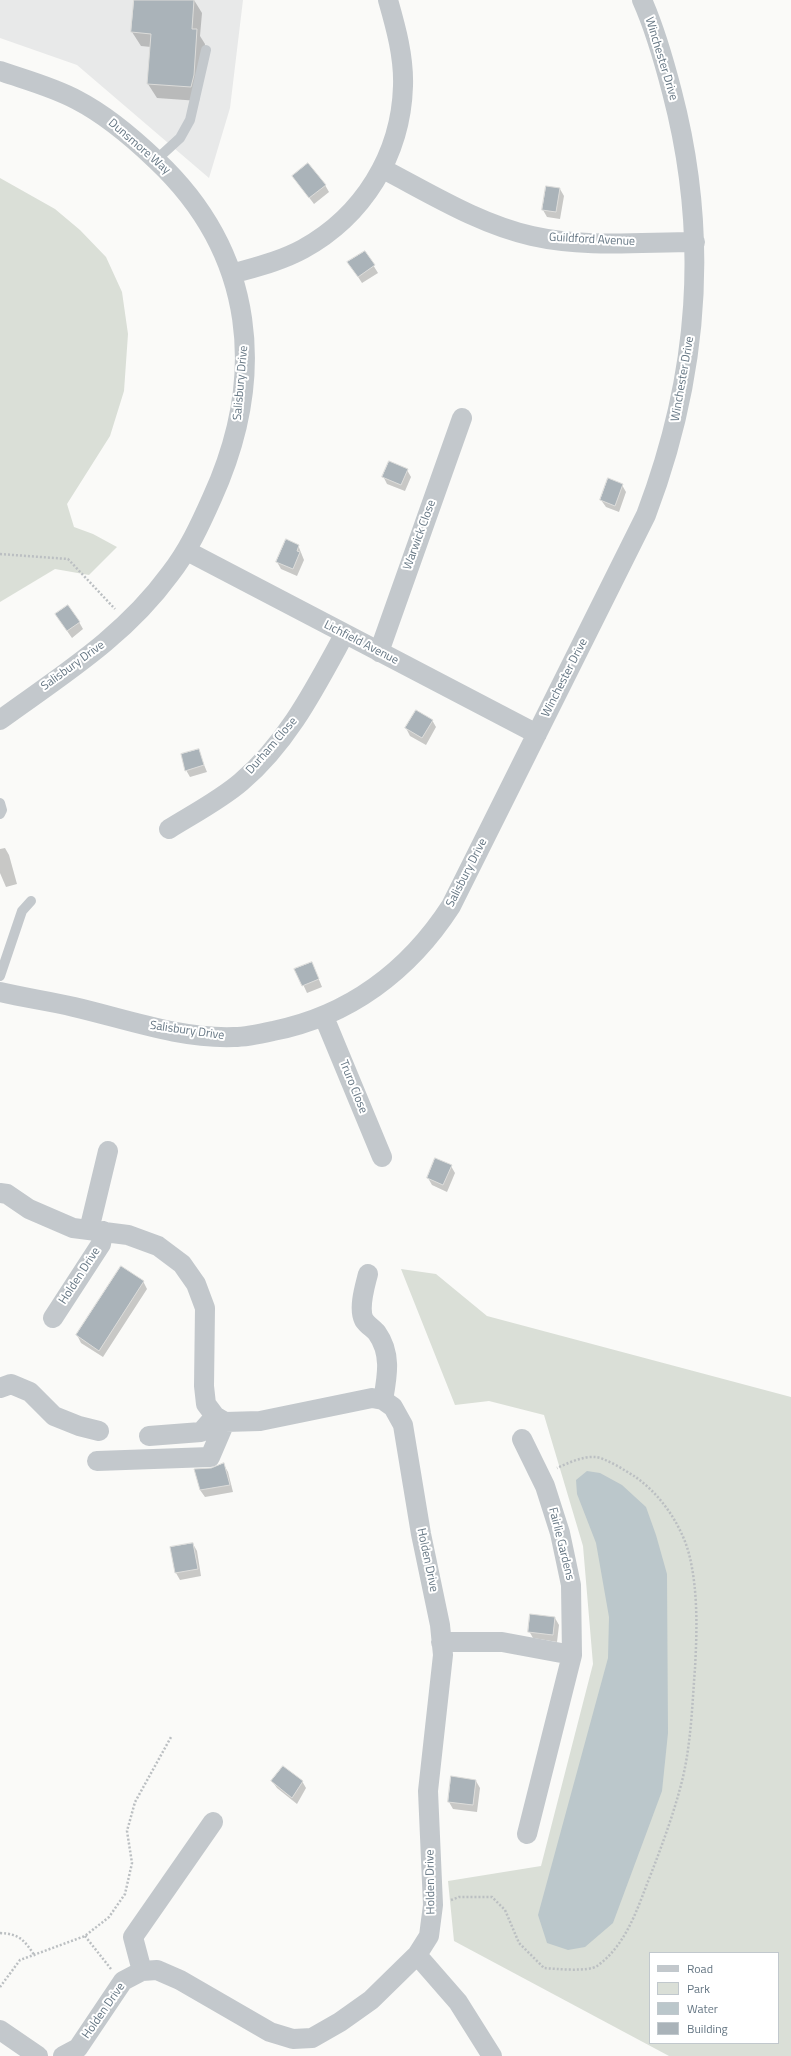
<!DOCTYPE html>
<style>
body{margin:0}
#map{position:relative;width:791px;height:2056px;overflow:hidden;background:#fafaf8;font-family:"Titillium Web",sans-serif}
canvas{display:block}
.legend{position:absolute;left:649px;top:1952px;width:130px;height:92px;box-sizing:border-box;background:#fff;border:1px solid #c1c8cd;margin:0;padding:5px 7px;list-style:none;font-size:12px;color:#657683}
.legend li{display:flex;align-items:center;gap:8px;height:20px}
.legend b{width:20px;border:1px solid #c1c8cd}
</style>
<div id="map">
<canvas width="791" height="2056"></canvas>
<ul class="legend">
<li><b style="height:5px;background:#c3c8cc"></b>Road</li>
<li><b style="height:11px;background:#dadfd7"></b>Park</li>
<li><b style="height:11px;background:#bbc7cb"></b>Water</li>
<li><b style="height:11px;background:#aab3b9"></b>Building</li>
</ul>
</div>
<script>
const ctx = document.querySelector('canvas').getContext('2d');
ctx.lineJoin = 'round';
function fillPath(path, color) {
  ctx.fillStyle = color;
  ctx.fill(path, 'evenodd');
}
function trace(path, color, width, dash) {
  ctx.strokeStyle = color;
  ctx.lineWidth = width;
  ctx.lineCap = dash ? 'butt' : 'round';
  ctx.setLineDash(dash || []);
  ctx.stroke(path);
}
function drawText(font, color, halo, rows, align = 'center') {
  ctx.font = font + ' "Titillium Web",sans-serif';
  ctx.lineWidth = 4;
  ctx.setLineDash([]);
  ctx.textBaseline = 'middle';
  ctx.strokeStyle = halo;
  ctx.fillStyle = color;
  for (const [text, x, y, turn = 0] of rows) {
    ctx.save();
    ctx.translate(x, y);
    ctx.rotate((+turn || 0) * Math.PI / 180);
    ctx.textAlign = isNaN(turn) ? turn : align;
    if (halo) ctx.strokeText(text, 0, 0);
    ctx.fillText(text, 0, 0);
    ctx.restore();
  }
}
fillPath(new Path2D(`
 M 0,0 L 243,0 L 230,108 L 209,178 L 77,65 L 0,38 Z`), '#e8e9e9');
fillPath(new Path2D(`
 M 0,178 L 55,209 L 80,230 L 106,257 L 122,292 L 128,334 L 124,391 L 110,436 L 67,504 L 74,527 L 93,534 L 117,547 L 89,575 L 55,569 L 0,602 Z
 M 401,1269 L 436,1274 L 487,1316 L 791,1397 L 791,2056 L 669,2056 L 454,1941 L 448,1881 L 541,1866 L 593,1664 L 583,1546 L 544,1415 L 489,1401 L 455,1405 ZM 650,1953 L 778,1953 L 778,2043 L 650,2043 Z`), '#dadfd7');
fillPath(new Path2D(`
 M 587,1471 L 600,1473 L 622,1485 L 646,1507 L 656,1535 L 667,1574 L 668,1733 L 662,1791 L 613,1923 L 585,1947 L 568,1950 L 547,1943 L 538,1915 L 608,1658 L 609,1617 L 596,1543 L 577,1494 L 576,1480 Z`), '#bbc7cb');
fillPath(new Path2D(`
 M 135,0 L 194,0 L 202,13 L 200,36 L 205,44 L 201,89 L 199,101 L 157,98 L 148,84 L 151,47 L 141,46 L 132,32 Z
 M 293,176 L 325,185 L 329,192 L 314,204 Z
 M 560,189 L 564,196 L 560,219 L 547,217 L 543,210 Z
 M 365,252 L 378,273 L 362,283 L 353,269 Z
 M 407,470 L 411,477 L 405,491 L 387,484 L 383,476 Z
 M 622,485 L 626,492 L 619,512 L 606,507 L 601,500 Z
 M 298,545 L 304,560 L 297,576 L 281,569 L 277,562 Z
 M 56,615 L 79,622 L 83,629 L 72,638 Z
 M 432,720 L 436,727 L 426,745 L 410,736 L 406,728 Z
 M 198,750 L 207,772 L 190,777 L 186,770 Z
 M 5,848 L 9,855 L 17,884 L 6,887 L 0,873 L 0,849 Z
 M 296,969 L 315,970 L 322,987 L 307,993 Z
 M 451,1166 L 455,1173 L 447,1192 L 432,1185 L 428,1178 Z
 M 143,1281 L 147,1289 L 103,1357 L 81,1343 L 77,1335 Z
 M 224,1465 L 228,1472 L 233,1492 L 205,1497 L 200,1490 L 195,1470 L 211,1469 Z
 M 193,1544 L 197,1551 L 201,1576 L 180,1580 L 176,1573 L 171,1548 Z
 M 555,1618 L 559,1625 L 557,1642 L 533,1638 L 529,1631 Z
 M 272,1781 L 302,1781 L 306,1788 L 297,1804 L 277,1788 Z
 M 476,1781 L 480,1788 L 477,1812 L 453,1809 L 449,1802 Z`), '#0003');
const building = new Path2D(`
 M 134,0 L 194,0 L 192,29 L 197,29 L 194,75 L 191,87 L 147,84 L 151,34 L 131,32 Z
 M 308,163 L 326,185 L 309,198 L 292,176 Z
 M 546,186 L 560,188 L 556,212 L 542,210 Z
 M 365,251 L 375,265 L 358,277 L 347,262 Z
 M 389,461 L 408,469 L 401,485 L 382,477 Z
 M 608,478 L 623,484 L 615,506 L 600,500 Z
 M 286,539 L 299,545 L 297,551 L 300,552 L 293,569 L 276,562 Z
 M 68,605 L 80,622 L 67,631 L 55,614 Z
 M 416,710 L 433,720 L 422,738 L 405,728 Z
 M 199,749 L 204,765 L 185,771 L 181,754 Z
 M 312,962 L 319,979 L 302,986 L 294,969 Z
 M 435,1158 L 452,1165 L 443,1185 L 427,1178 Z
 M 121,1266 L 144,1281 L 99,1351 L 76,1335 Z
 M 224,1463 L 230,1485 L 200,1490 L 194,1469 L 211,1468 Z
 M 193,1543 L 198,1569 L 175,1573 L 170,1547 Z
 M 530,1614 L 555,1617 L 553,1635 L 528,1632 Z
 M 283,1766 L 303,1781 L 292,1798 L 271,1781 Z
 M 451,1776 L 476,1780 L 473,1805 L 448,1802 Z`);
fillPath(building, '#aab3b9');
trace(building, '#dcdcda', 1);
trace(new Path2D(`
 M 0,554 L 68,559 L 115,609
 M 451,1900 L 459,1897 L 492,1897 L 505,1910 L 519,1943 L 544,1968 C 556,1969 588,1972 597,1966 C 624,1947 636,1913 647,1884 C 660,1851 672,1819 681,1785 C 691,1747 692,1707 695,1668 C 697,1632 698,1593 690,1558 C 683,1527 661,1494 634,1476 C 626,1471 604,1457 595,1457 C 583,1456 568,1463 557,1468
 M 0,1933 C 20,1934 24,1940 35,1956
 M 85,1936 L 111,1969
 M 0,1987 L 20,1960 L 85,1936 L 109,1917 L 125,1894 L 132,1863 L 127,1831 L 135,1802 L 171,1737`), '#bbbfc2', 2.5, [2, 2]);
trace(new Path2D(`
 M 156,160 L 180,138 L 190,120 L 206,50
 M 0,803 L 2,810 L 0,814
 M 0,976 L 22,911 L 31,901`), '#c3c8cc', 10);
trace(new Path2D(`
 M 0,71 C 26,80 53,87 77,100 C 106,115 133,138 156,160 C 256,254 267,377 212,498 C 200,525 188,551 170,574 C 124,637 62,675 0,720
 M 383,169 C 431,194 479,224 532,236 C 585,248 641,242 695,242
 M 232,274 C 256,267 281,261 303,249 C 363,216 401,155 403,86 C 404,57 396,28 388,0
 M 187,551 L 537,734
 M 379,652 L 462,418
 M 169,829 C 193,814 220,800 241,782 C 288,742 315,688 344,635
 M 0,992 C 25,998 49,1001 74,1007 C 126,1019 180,1039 234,1037 C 247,1037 260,1034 273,1031 C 349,1016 409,971 451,906 L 646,515 C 699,376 710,237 672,92 C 664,61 655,29 642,0
 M 324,1017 L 382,1157
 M 0,1193 L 7,1194 L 29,1209 L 73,1228 L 128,1235 L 158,1246 L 182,1264 L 196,1284 L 205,1308 L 204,1386 L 206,1404 L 215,1416 L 225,1422 L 260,1421 L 372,1398 L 383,1400 L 393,1407 L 403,1425 L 421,1534 L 440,1625 L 443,1655 L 428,1791 L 433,1905 L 429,1936 L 417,1955 L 371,2000 L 340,2022 L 312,2038 L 293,2039 L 270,2032 L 180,1980 L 157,1970 L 142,1971 L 123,1981 L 78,2048 L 63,2056
 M 89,1230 L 108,1151
 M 368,1274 C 365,1286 358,1308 364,1320 C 367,1325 374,1329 377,1333 C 392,1354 387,1377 383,1400
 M 53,1318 L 101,1244 L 103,1231
 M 0,1388 L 11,1384 L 30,1392 L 54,1416 L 79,1426 L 99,1431
 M 149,1436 L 201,1432 L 215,1416
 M 97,1461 L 210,1457 L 225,1422
 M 441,1642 L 502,1642 L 572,1655 L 571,1585 L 560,1533 L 545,1486 L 522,1439
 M 527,1834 L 572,1655
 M 417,1955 L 458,2002 L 492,2056
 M 142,1971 L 133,1937 L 213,1822
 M 0,2030 L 38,2056`), '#c3c8cc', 20);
drawText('12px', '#657683', '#fff', [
 ["Winchester Drive",661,59,73],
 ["Dunsmore Way",139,147,41],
 ["Guildford Avenue",592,240,3],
 ["Winchester Drive",683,379,-80],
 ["Salisbury Drive",241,383,-85],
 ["Warwick Close",420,535,-70],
 ["Lichfield Avenue",361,643,27],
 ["Salisbury Drive",73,666,-36],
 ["Winchester Drive",565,678,-63],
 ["Durham Close",272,746,-49],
 ["Salisbury Drive",467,873,-63],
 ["Salisbury Drive",187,1031,8],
 ["Truro Close",353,1087,68],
 ["Holden Drive",80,1276,-57],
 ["Fairlie Gardens",561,1544,76],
 ["Holden Drive",427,1560,78],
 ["Holden Drive",431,1882,-91],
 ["Holden Drive",104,2011,-55]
]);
</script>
